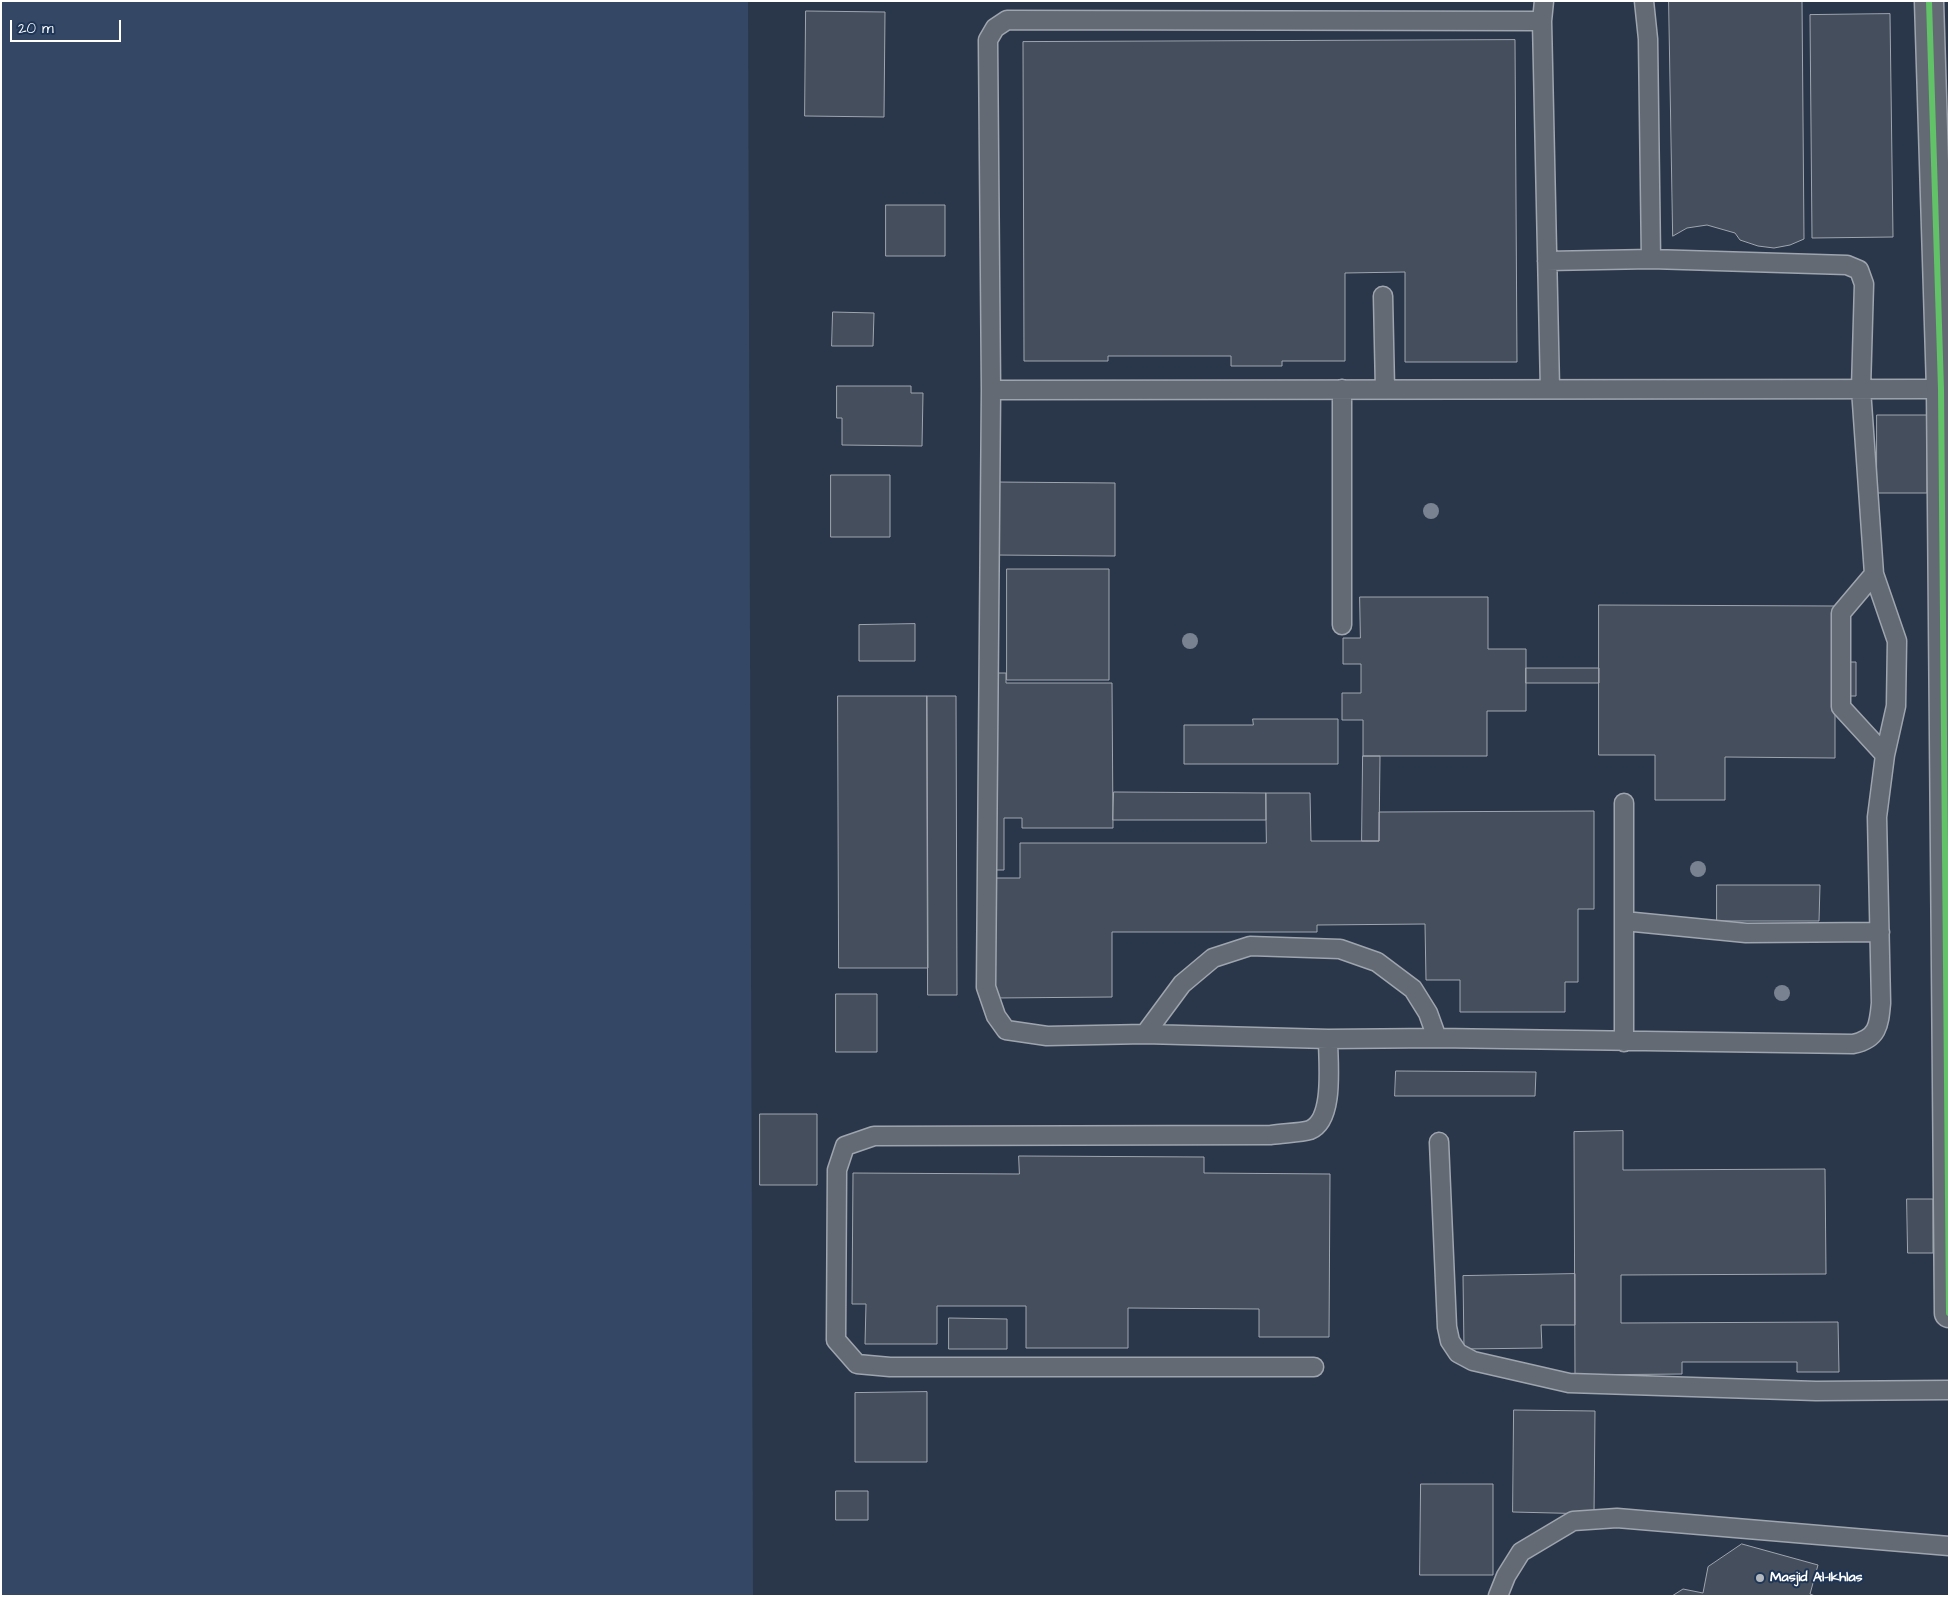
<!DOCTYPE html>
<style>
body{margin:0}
#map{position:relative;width:1950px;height:1597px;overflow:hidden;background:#2a374a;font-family:"Architects Daughter",sans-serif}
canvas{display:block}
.frame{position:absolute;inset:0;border:2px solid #fff;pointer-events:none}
.scale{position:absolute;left:10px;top:20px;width:111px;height:22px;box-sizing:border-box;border:2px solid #fff;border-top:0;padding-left:6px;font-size:15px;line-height:18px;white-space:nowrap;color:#fff;-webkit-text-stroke:4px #1d3557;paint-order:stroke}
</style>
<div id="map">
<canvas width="1950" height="1597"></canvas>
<div class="frame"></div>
<div class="scale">20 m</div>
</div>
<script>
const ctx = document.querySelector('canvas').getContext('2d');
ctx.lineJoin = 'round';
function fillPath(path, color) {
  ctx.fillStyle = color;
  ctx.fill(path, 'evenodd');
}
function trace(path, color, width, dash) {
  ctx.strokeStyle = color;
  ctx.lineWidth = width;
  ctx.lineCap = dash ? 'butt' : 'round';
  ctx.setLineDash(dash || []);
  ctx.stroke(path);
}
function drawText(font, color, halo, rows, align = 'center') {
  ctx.font = font + ' "Architects Daughter",sans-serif';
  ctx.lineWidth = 4;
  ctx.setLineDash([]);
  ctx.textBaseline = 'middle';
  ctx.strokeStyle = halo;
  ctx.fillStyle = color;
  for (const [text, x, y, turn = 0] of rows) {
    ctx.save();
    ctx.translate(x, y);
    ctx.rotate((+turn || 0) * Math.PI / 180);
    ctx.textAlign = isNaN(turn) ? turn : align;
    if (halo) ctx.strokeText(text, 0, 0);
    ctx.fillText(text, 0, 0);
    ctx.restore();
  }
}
fillPath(new Path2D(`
 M 1,1 L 748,1 L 753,1596 L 1,1596 Z`), '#344865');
const building = new Path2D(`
 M 1669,1 L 1802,1 L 1804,239 L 1790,245 L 1774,248 L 1758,246 L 1740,240 L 1735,233 L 1707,225 L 1687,228 L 1673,236 Z
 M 806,11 L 885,12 L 884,117 L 805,116 Z
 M 1890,14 L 1893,237 L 1812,238 L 1810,15 Z
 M 1515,40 L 1517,362 L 1405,362 L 1405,272 L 1345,273 L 1345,361 L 1282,361 L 1282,366 L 1231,366 L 1231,356 L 1108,356 L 1108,361 L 1024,361 L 1023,42 Z
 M 886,205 L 945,205 L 945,256 L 886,256 Z
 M 833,312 L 874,313 L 873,346 L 832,346 Z
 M 837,386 L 911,386 L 911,393 L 923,393 L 922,446 L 842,445 L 842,418 L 837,418 Z
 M 1877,415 L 1927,415 L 1927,493 L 1877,493 Z
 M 831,475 L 890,475 L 890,537 L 831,537 Z
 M 994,482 L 1115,483 L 1115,556 L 993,555 Z
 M 1007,569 L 1109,569 L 1109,680 L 1007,680 Z
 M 1360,597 L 1488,597 L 1488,649 L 1526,649 L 1526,711 L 1487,711 L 1487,756 L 1363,756 L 1363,720 L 1342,720 L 1342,693 L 1361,693 L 1361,664 L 1343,664 L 1343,638 L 1360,638 Z
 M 1599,605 L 1835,606 L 1835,662 L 1856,662 L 1856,696 L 1835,696 L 1835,758 L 1725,757 L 1725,800 L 1655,800 L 1655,755 L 1599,755 Z
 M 915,624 L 915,661 L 859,661 L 859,625 Z
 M 1526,668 L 1599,668 L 1599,683 L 1526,683 Z
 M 991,673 L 1006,673 L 1006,683 L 1112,683 L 1113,828 L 1022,828 L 1022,818 L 1004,818 L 1004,870 L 991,870 Z
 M 838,696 L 927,696 L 928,968 L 839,968 Z
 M 927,696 L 956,696 L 957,995 L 928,995 Z
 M 1253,719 L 1338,719 L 1338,764 L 1184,764 L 1184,725 L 1253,725 Z
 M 1363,756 L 1380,756 L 1379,841 L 1362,841 Z
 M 1114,792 L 1266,793 L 1266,820 L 1113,820 Z
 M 1266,793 L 1310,793 L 1311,841 L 1379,841 L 1379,812 L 1594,811 L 1594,909 L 1578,909 L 1578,982 L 1565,982 L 1565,1012 L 1460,1012 L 1460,980 L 1426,980 L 1425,924 L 1317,925 L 1317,932 L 1112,932 L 1112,997 L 995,998 L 994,878 L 1020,878 L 1020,843 L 1266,843 Z
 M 1717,885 L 1820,885 L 1819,921 L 1717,921 Z
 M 836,994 L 877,994 L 877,1052 L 836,1052 Z
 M 1396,1071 L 1536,1072 L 1535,1096 L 1395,1096 Z
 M 760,1114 L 817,1114 L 817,1185 L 760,1185 Z
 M 1623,1131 L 1623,1170 L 1825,1169 L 1826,1274 L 1621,1275 L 1621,1323 L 1838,1322 L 1839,1372 L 1797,1372 L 1797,1362 L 1682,1362 L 1682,1374 L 1575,1375 L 1574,1132 Z
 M 1019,1156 L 1204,1157 L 1204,1173 L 1330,1174 L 1329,1337 L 1259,1337 L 1259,1309 L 1128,1308 L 1128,1348 L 1026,1348 L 1026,1306 L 937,1306 L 937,1344 L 865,1344 L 866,1304 L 852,1304 L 853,1173 L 1019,1174 Z
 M 1907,1199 L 1933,1199 L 1933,1253 L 1908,1253 Z
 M 1575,1274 L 1575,1325 L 1541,1325 L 1542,1348 L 1464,1349 L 1463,1276 Z
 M 949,1318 L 1007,1319 L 1007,1349 L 949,1349 Z
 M 927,1392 L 927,1462 L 855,1462 L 855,1393 Z
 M 1514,1410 L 1595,1411 L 1594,1514 L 1513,1512 Z
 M 1421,1484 L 1493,1484 L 1493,1575 L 1420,1575 Z
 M 836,1491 L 868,1491 L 868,1520 L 836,1520 Z
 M 1742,1544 L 1818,1565 L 1810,1594 L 1815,1596 L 1672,1596 L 1683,1589 L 1703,1593 L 1708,1567 Z`);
fillPath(building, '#444e5c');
trace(building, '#9fa5ae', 1);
const lane = new Path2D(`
 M 1544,1 L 1542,21 L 1550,389
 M 1644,1 L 1648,39 L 1651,259
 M 1542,21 L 1007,20 L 995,28 L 988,40 L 991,390 L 986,987 L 996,1016 L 1006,1030 L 1047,1036 L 1145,1034 L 1328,1039 L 1437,1038 L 1853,1044 C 1878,1039 1879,1025 1881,1003 L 1877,817 L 1885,755 L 1896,706 L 1897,641 L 1874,574 L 1861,389 L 1864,284 L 1859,270 L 1847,265 L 1651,259 L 1547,261
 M 1383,296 L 1385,389
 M 1342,389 L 1342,625
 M 991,390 L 1941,389
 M 1874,574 L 1841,613 L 1841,707 L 1885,755
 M 1624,803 L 1624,1042
 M 1624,921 L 1746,933 L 1880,932
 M 1145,1034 L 1182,984 L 1213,958 L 1250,946 L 1340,949 L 1377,962 L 1413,989 L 1428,1013 L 1437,1038
 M 1439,1142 L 1447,1327 L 1450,1341 L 1458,1353 L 1473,1361 L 1569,1383 L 1816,1391 L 1949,1390
 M 1314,1367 L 890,1367 L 857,1364 L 836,1340 L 837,1170 L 845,1146 L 874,1136 L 1271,1135 C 1282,1133 1300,1133 1310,1130 C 1335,1120 1328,1062 1328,1039
 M 1498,1596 L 1506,1576 L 1521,1552 L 1573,1521 L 1617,1518 L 1949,1546`);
const street = new Path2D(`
 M 1929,1 L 1941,389 L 1949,1313`);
trace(lane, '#9fa5ae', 21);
trace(street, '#9fa5ae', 31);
trace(lane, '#636a74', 18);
trace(street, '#636a74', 28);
trace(new Path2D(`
 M 1929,1 L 1941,389 L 1949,1313`), '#61c268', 6);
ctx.fillStyle = '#798290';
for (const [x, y] of [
 [1431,511],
 [1190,641],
 [1698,869],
 [1782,993]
]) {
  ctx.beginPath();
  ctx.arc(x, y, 8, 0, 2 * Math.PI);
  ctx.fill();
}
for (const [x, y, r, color] of [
 [1760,1578,5,"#b4b9c0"]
]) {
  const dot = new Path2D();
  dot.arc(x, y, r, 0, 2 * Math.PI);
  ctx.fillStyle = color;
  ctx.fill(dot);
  trace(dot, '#1d3557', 2);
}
drawText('bold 14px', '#fff', '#1d3557', [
 ["Masjid Al-Ikhlas",1770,1578]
], 'left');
</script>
